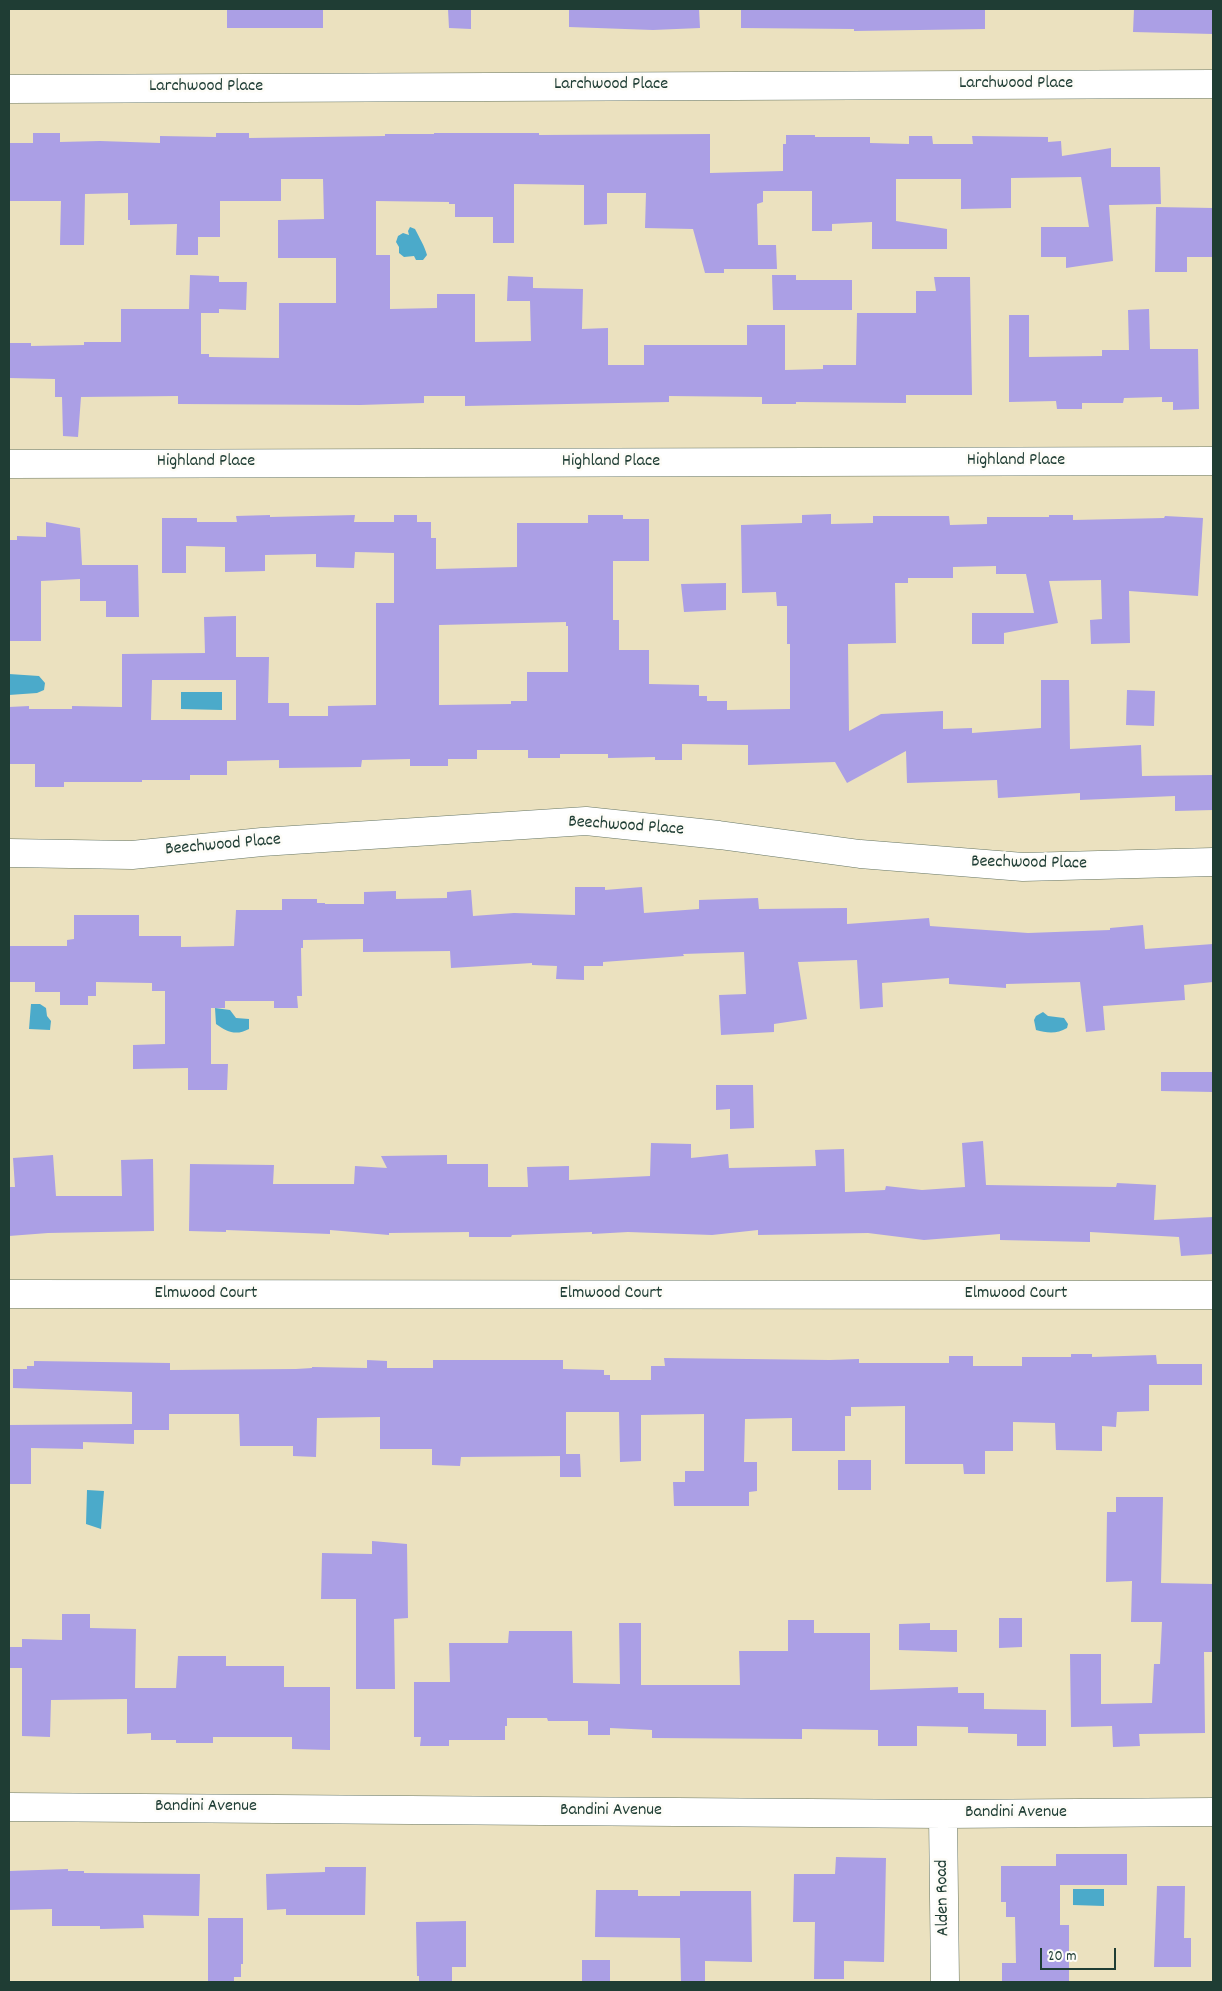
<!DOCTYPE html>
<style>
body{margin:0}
#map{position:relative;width:1222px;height:1991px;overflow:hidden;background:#ebe1bf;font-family:Dekko,sans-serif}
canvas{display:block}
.frame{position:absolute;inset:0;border:10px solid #1f3d34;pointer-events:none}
.scale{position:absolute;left:1040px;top:1948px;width:76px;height:22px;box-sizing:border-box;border:2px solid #1f3d34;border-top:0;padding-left:6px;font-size:15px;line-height:18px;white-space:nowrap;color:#1f3d34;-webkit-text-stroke:4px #fdfcf7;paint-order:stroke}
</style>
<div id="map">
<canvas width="1222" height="1991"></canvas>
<div class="frame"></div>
<div class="scale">20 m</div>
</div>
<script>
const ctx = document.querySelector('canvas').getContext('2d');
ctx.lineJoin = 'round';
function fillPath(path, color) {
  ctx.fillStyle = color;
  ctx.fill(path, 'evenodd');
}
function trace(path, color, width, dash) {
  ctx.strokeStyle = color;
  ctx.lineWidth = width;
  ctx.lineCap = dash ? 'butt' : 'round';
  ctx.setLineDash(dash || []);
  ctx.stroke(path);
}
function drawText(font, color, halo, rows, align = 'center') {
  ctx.font = font + ' Dekko,sans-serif';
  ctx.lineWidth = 5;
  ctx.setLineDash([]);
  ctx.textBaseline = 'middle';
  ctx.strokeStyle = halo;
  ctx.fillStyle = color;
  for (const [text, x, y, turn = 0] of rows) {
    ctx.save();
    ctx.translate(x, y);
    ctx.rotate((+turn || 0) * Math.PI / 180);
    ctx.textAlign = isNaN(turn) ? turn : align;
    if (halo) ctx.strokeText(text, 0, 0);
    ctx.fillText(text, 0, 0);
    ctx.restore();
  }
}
fillPath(new Path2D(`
 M 410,227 L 415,229 C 419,237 425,247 427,255 L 423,260 L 416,260 L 414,256 L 404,257 L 399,253 L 399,247 L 396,242 L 398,236 L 403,233 L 409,235 L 408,231 Z
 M 9,674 L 39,676 L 45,683 L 44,690 L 37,693 L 9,695 Z
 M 181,692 L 222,692 L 222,710 L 181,709 Z
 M 31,1004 L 40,1004 L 46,1008 L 47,1016 L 51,1021 L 50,1030 L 29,1029 Z
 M 215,1008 L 230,1010 L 236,1018 L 249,1019 L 249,1029 C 236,1036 227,1032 216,1024 Z
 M 1043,1012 L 1048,1016 L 1064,1018 L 1068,1024 L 1067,1028 C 1057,1034 1047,1033 1036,1030 L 1034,1020 L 1036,1016 Z
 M 87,1490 L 104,1491 L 101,1529 L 86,1524 Z
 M 1073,1889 L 1104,1889 L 1104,1906 L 1073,1905 Z`), '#4baaca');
fillPath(new Path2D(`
 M 227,9 L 323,9 L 323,28 L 227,28 Z
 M 448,9 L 471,9 L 471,29 L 449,28 Z
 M 569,9 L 699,9 L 700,28 L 653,30 L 569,27 Z
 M 741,9 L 985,9 L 985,29 L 854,31 L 854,29 L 741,28 Z
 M 1134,9 L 1213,9 L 1213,34 L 1133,32 Z
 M 33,133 L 60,133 L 60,142 L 100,141 L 160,143 L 160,136 L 216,137 L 216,133 L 249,133 L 249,138 L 385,136 L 385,134 L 434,134 L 434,133 L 539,133 L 539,135 L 710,134 L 710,173 L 783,171 L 783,144 L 786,144 L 786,135 L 815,135 L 815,137 L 870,137 L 870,143 L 909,144 L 909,136 L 932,136 L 933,144 L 973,144 L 972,136 L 1048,137 L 1048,142 L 1061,141 L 1062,156 L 1111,148 L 1111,167 L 1160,167 L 1161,204 L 1109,205 L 1113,261 L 1066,268 L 1066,257 L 1041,257 L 1041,227 L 1089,227 L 1081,177 L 1011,178 L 1011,208 L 961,209 L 961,179 L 896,179 L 896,221 L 947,229 L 947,249 L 872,249 L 872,222 L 832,224 L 832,231 L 812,231 L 812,191 L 763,191 L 763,202 L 757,204 L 758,245 L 776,245 L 777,269 L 724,269 L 724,273 L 705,273 L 693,229 L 645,228 L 646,193 L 607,193 L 607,224 L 584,225 L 584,185 L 514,184 L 514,243 L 493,243 L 493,217 L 455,217 L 455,204 L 449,204 L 449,202 L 376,201 L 376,255 L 390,255 L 390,309 L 437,308 L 437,294 L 475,294 L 475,342 L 531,341 L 530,301 L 507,301 L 508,276 L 533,277 L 533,288 L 583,289 L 582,329 L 608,328 L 608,365 L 644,365 L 644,345 L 747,345 L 747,325 L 785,325 L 785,370 L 823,369 L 823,365 L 856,365 L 857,313 L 916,313 L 916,291 L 936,291 L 934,277 L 970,277 L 972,395 L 906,395 L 906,403 L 796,402 L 796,404 L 762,404 L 762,397 L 669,396 L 669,402 L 465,406 L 465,396 L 424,396 L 424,403 L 360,405 L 178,404 L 178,396 L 81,397 L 78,437 L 63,436 L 62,397 L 55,397 L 55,379 L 9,378 L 9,343 L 31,343 L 31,346 L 84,345 L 84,342 L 121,342 L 121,309 L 189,309 L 190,275 L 219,276 L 219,282 L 247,282 L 246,310 L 219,309 L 219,313 L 201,313 L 201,354 L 209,354 L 209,357 L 279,358 L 279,303 L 336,303 L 336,258 L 278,258 L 278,220 L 324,219 L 323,179 L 281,179 L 281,201 L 220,201 L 220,237 L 198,237 L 198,255 L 176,255 L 177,224 L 130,225 L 130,220 L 128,220 L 128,193 L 85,194 L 84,245 L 60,245 L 61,201 L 9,201 L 9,143 L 33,143 Z
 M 1156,207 L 1213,208 L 1213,257 L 1187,257 L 1187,272 L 1155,272 Z
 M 772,275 L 796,275 L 796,280 L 852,280 L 852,310 L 773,310 Z
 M 1149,309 L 1150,349 L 1198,349 L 1199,409 L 1173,410 L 1173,402 L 1162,402 L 1162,397 L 1124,398 L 1123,403 L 1082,403 L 1082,409 L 1057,409 L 1056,401 L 1009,402 L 1009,315 L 1029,315 L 1029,357 L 1102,356 L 1102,350 L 1129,350 L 1128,310 Z
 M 831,514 L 831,524 L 873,523 L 873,516 L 949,516 L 950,525 L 987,524 L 987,517 L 1049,517 L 1049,515 L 1073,515 L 1073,520 L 1164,518 L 1165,516 L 1203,518 L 1198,596 L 1129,591 L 1130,643 L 1091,644 L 1090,620 L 1102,619 L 1101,580 L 1049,581 L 1058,623 L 1004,633 L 1004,644 L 972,644 L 972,613 L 1034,613 L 1026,574 L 996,574 L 996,566 L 953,567 L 953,578 L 908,578 L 908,583 L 895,583 L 896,643 L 848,644 L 849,731 L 881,714 L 943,711 L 943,729 L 972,728 L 972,733 L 1041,728 L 1041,680 L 1069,680 L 1070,749 L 1141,745 L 1142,776 L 1213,775 L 1213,810 L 1175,811 L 1175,796 L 1080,800 L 1080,793 L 998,798 L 997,780 L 907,783 L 906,751 L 847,783 L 835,762 L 748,765 L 748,745 L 682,744 L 682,760 L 655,760 L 655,757 L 608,758 L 608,754 L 560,754 L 560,758 L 528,758 L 528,750 L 477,750 L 477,759 L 448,759 L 448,766 L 410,766 L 410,759 L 362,760 L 361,767 L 279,768 L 279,760 L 227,761 L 227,775 L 190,775 L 190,780 L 142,780 L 142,782 L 64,782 L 64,787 L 35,787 L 35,764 L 9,764 L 9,707 L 29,706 L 29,709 L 72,709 L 72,706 L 122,707 L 122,654 L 205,653 L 204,617 L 236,616 L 236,657 L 269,657 L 268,703 L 289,703 L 289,716 L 328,716 L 328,706 L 376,705 L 376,603 L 394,603 L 394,553 L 355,552 L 354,568 L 316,567 L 316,554 L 265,555 L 265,571 L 225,572 L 225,547 L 186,546 L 186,573 L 162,573 L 162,518 L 197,518 L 197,522 L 237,522 L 236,516 L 270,515 L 270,517 L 355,515 L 354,522 L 394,522 L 394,515 L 417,515 L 417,522 L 431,522 L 431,538 L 436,538 L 436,569 L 517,567 L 517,523 L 588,523 L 588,515 L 623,515 L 623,519 L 649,519 L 649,561 L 613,561 L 613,620 L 619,620 L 619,650 L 649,650 L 649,684 L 699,685 L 699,696 L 707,696 L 707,701 L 727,701 L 727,710 L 790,709 L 790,644 L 787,644 L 787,606 L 777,606 L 776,592 L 742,593 L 741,525 L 802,523 L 802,515 ZM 566,622 L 566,626 L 568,626 L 568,672 L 527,672 L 527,701 L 511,701 L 511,704 L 439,705 L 439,625 ZM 152,680 L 236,680 L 236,720 L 151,720 Z
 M 46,522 L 80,528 L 82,565 L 138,565 L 139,617 L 106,617 L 106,601 L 80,601 L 80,579 L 41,581 L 41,641 L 10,641 L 9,540 L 17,540 L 17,536 L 46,537 Z
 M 726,583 L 726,610 L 684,612 L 681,584 Z
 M 1127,690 L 1155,691 L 1154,726 L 1126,725 Z
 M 575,887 L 605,887 L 605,890 L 642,887 L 644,913 L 699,909 L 699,900 L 758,898 L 759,909 L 847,908 L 847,924 L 929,918 L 930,926 L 1028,933 L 1110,930 L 1110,928 L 1143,925 L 1145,949 L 1213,944 L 1213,982 L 1184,985 L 1185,1000 L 1103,1006 L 1105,1030 L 1086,1032 L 1080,982 L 1006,984 L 1006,988 L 949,984 L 949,978 L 882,983 L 883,1007 L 860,1009 L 857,960 L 798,962 L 807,1019 L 774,1024 L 774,1032 L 721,1035 L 719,995 L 746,994 L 744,952 L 683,954 L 684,956 L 603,962 L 603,966 L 584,966 L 584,980 L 556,979 L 557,966 L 532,965 L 532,963 L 451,968 L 450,951 L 363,952 L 363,939 L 303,940 L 303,948 L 301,948 L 302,996 L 297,996 L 298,1008 L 274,1008 L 274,1001 L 225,1001 L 225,1008 L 211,1008 L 211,1064 L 228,1064 L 227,1090 L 188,1090 L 188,1068 L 133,1069 L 133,1045 L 165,1044 L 165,991 L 152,991 L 152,983 L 96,982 L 96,996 L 88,996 L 88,1005 L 60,1005 L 60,992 L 35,992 L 35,982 L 9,982 L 9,946 L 67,946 L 67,940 L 74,939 L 74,915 L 139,915 L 139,936 L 181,936 L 181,947 L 234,946 L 236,910 L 282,910 L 282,899 L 317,899 L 317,903 L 325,903 L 325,904 L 364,904 L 364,892 L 396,891 L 396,899 L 447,898 L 447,892 L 471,890 L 473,916 L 514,913 L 575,915 Z
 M 1161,1072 L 1213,1072 L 1213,1092 L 1161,1091 Z
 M 716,1085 L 753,1085 L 754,1128 L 730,1129 L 730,1109 L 716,1110 Z
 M 983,1141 L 986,1185 L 1116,1187 L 1117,1183 L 1156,1185 L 1154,1220 L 1213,1217 L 1213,1254 L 1181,1256 L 1179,1237 L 1090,1232 L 1090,1242 L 1000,1240 L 1000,1234 L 924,1240 L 868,1233 L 758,1235 L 758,1230 L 712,1235 L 628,1232 L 592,1234 L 592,1232 L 512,1235 L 511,1237 L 469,1237 L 469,1232 L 389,1233 L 389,1235 L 330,1230 L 330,1234 L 226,1230 L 226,1232 L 189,1231 L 190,1164 L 274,1165 L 273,1184 L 354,1184 L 355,1166 L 387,1168 L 381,1156 L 447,1155 L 447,1164 L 488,1164 L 488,1187 L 528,1187 L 527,1167 L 569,1166 L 569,1180 L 650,1176 L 651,1143 L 691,1144 L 691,1158 L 728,1154 L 729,1168 L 816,1166 L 815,1150 L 844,1149 L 845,1192 L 885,1190 L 886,1186 L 922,1190 L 965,1187 L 962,1143 Z
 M 53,1155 L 56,1196 L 122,1196 L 121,1160 L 153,1159 L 154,1231 L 48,1233 L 9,1236 L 9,1187 L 15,1187 L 13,1158 Z
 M 1071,1354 L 1092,1354 L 1092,1357 L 1156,1355 L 1157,1364 L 1202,1364 L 1202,1385 L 1149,1385 L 1149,1411 L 1117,1412 L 1116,1427 L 1102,1426 L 1102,1451 L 1056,1450 L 1055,1423 L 1013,1422 L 1013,1451 L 985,1451 L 985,1474 L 964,1474 L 963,1464 L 905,1464 L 905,1406 L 851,1407 L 851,1416 L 845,1416 L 845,1451 L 792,1451 L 792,1418 L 745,1419 L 744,1462 L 757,1462 L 757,1491 L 749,1492 L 749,1506 L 674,1506 L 673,1482 L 685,1482 L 685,1471 L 704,1471 L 704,1414 L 641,1415 L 641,1461 L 620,1462 L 619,1412 L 566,1412 L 566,1454 L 580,1454 L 581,1477 L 560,1477 L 560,1456 L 461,1457 L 460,1466 L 432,1465 L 432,1449 L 380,1449 L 380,1417 L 317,1418 L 316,1457 L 293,1456 L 293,1446 L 240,1446 L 239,1414 L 169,1414 L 169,1430 L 134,1430 L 134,1444 L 83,1442 L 83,1449 L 31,1448 L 31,1484 L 9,1484 L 9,1425 L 132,1424 L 132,1392 L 13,1388 L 13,1369 L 27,1369 L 27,1366 L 34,1366 L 34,1361 L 170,1363 L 170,1370 L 296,1369 L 312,1368 L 312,1367 L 367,1368 L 367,1360 L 387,1361 L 387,1368 L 433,1368 L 433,1360 L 563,1360 L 563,1369 L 604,1370 L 604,1375 L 610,1375 L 610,1380 L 651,1380 L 651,1366 L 665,1366 L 664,1358 L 830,1360 L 859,1359 L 859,1363 L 949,1363 L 949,1356 L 973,1356 L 973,1366 L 1022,1366 L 1022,1357 L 1071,1357 Z
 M 838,1460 L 871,1460 L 871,1490 L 838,1490 Z
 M 1116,1497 L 1163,1497 L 1161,1583 L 1213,1584 L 1213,1652 L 1204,1652 L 1205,1733 L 1139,1734 L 1140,1746 L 1113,1747 L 1112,1726 L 1071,1727 L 1070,1654 L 1101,1654 L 1101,1704 L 1152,1703 L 1154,1664 L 1160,1664 L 1162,1622 L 1131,1622 L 1132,1581 L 1106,1582 L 1107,1512 L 1116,1512 Z
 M 372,1541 L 407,1544 L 408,1618 L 394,1619 L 395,1689 L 356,1689 L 356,1599 L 321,1599 L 322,1553 L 372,1554 Z
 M 62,1614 L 90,1614 L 90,1628 L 136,1629 L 135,1688 L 176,1688 L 178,1656 L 226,1656 L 226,1666 L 284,1666 L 284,1687 L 330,1687 L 330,1750 L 292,1749 L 292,1737 L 213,1737 L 213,1743 L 176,1743 L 176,1740 L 151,1740 L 151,1733 L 127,1734 L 127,1699 L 51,1700 L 50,1737 L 22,1736 L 22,1668 L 9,1668 L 9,1647 L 22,1647 L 22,1639 L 62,1640 Z
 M 999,1618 L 1022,1618 L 1022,1647 L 999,1648 Z
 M 788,1620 L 814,1620 L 814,1633 L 870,1633 L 870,1690 L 958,1687 L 958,1693 L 984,1693 L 984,1709 L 1046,1710 L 1046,1746 L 1017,1746 L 1017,1734 L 968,1733 L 968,1727 L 917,1726 L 917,1746 L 878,1746 L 878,1730 L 802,1729 L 802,1739 L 652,1738 L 652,1730 L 610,1728 L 610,1735 L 588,1735 L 588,1721 L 548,1721 L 547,1718 L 507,1718 L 507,1726 L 505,1726 L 505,1740 L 449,1740 L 449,1746 L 420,1746 L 421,1737 L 414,1737 L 414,1682 L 450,1682 L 449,1643 L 508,1643 L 509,1631 L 572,1631 L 573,1683 L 620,1684 L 619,1623 L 641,1623 L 641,1685 L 740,1685 L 739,1651 L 788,1651 Z
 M 930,1623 L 930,1630 L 957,1630 L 957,1652 L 899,1650 L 899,1624 Z
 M 1056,1854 L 1127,1854 L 1127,1885 L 1060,1885 L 1060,1925 L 1069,1925 L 1069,1981 L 1002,1982 L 1002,1963 L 1016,1963 L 1015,1917 L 1006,1917 L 1006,1902 L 1001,1902 L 1001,1866 L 1056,1866 Z
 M 836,1857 L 886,1858 L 884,1962 L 844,1961 L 844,1979 L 814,1979 L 815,1922 L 793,1922 L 794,1874 L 835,1874 Z
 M 325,1867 L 366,1867 L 365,1915 L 286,1915 L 286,1909 L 267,1910 L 266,1874 L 325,1872 Z
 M 68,1869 L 68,1871 L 84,1871 L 84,1873 L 200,1874 L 199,1916 L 143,1915 L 144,1928 L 100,1929 L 100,1926 L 52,1926 L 52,1909 L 9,1910 L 9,1871 Z
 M 1157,1886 L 1185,1886 L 1184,1938 L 1191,1938 L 1191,1967 L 1154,1967 Z
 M 596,1890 L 638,1890 L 638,1896 L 680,1896 L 680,1891 L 751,1891 L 752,1962 L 705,1961 L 705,1982 L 681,1982 L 680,1938 L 595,1937 Z
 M 208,1918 L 243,1918 L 243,1964 L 241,1964 L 241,1977 L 234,1977 L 234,1982 L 208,1982 Z
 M 466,1921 L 466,1967 L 452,1967 L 452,1982 L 419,1982 L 419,1976 L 417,1976 L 416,1922 Z
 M 582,1960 L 610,1960 L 610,1982 L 582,1982 Z`), '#ab9fe5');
const minor = new Path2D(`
 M 9,89 L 1213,84
 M 9,464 L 1213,461
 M 9,853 L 132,855 L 262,842 L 586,821 L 719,835 L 860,854 L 1023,867 L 1213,862
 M 9,1294 L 1213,1295
 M 9,1807 L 943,1814 L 1213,1812
 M 943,1814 L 945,1982`);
trace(minor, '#667665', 29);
trace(minor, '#fff', 28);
drawText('18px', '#1f3d34', '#fdfcf7', [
 ["Larchwood Place",1016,85],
 ["Larchwood Place",611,86],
 ["Larchwood Place",206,88],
 ["Highland Place",1016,462],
 ["Highland Place",206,463],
 ["Highland Place",611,463],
 ["Beechwood Place",626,827,4],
 ["Beechwood Place",223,846,-5],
 ["Beechwood Place",1029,864,1],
 ["Elmwood Court",206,1295],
 ["Elmwood Court",611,1295],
 ["Elmwood Court",1016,1295],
 ["Bandini Avenue",206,1808],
 ["Bandini Avenue",611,1812],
 ["Bandini Avenue",1016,1814],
 ["Alden Road",944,1898,-91]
]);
</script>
